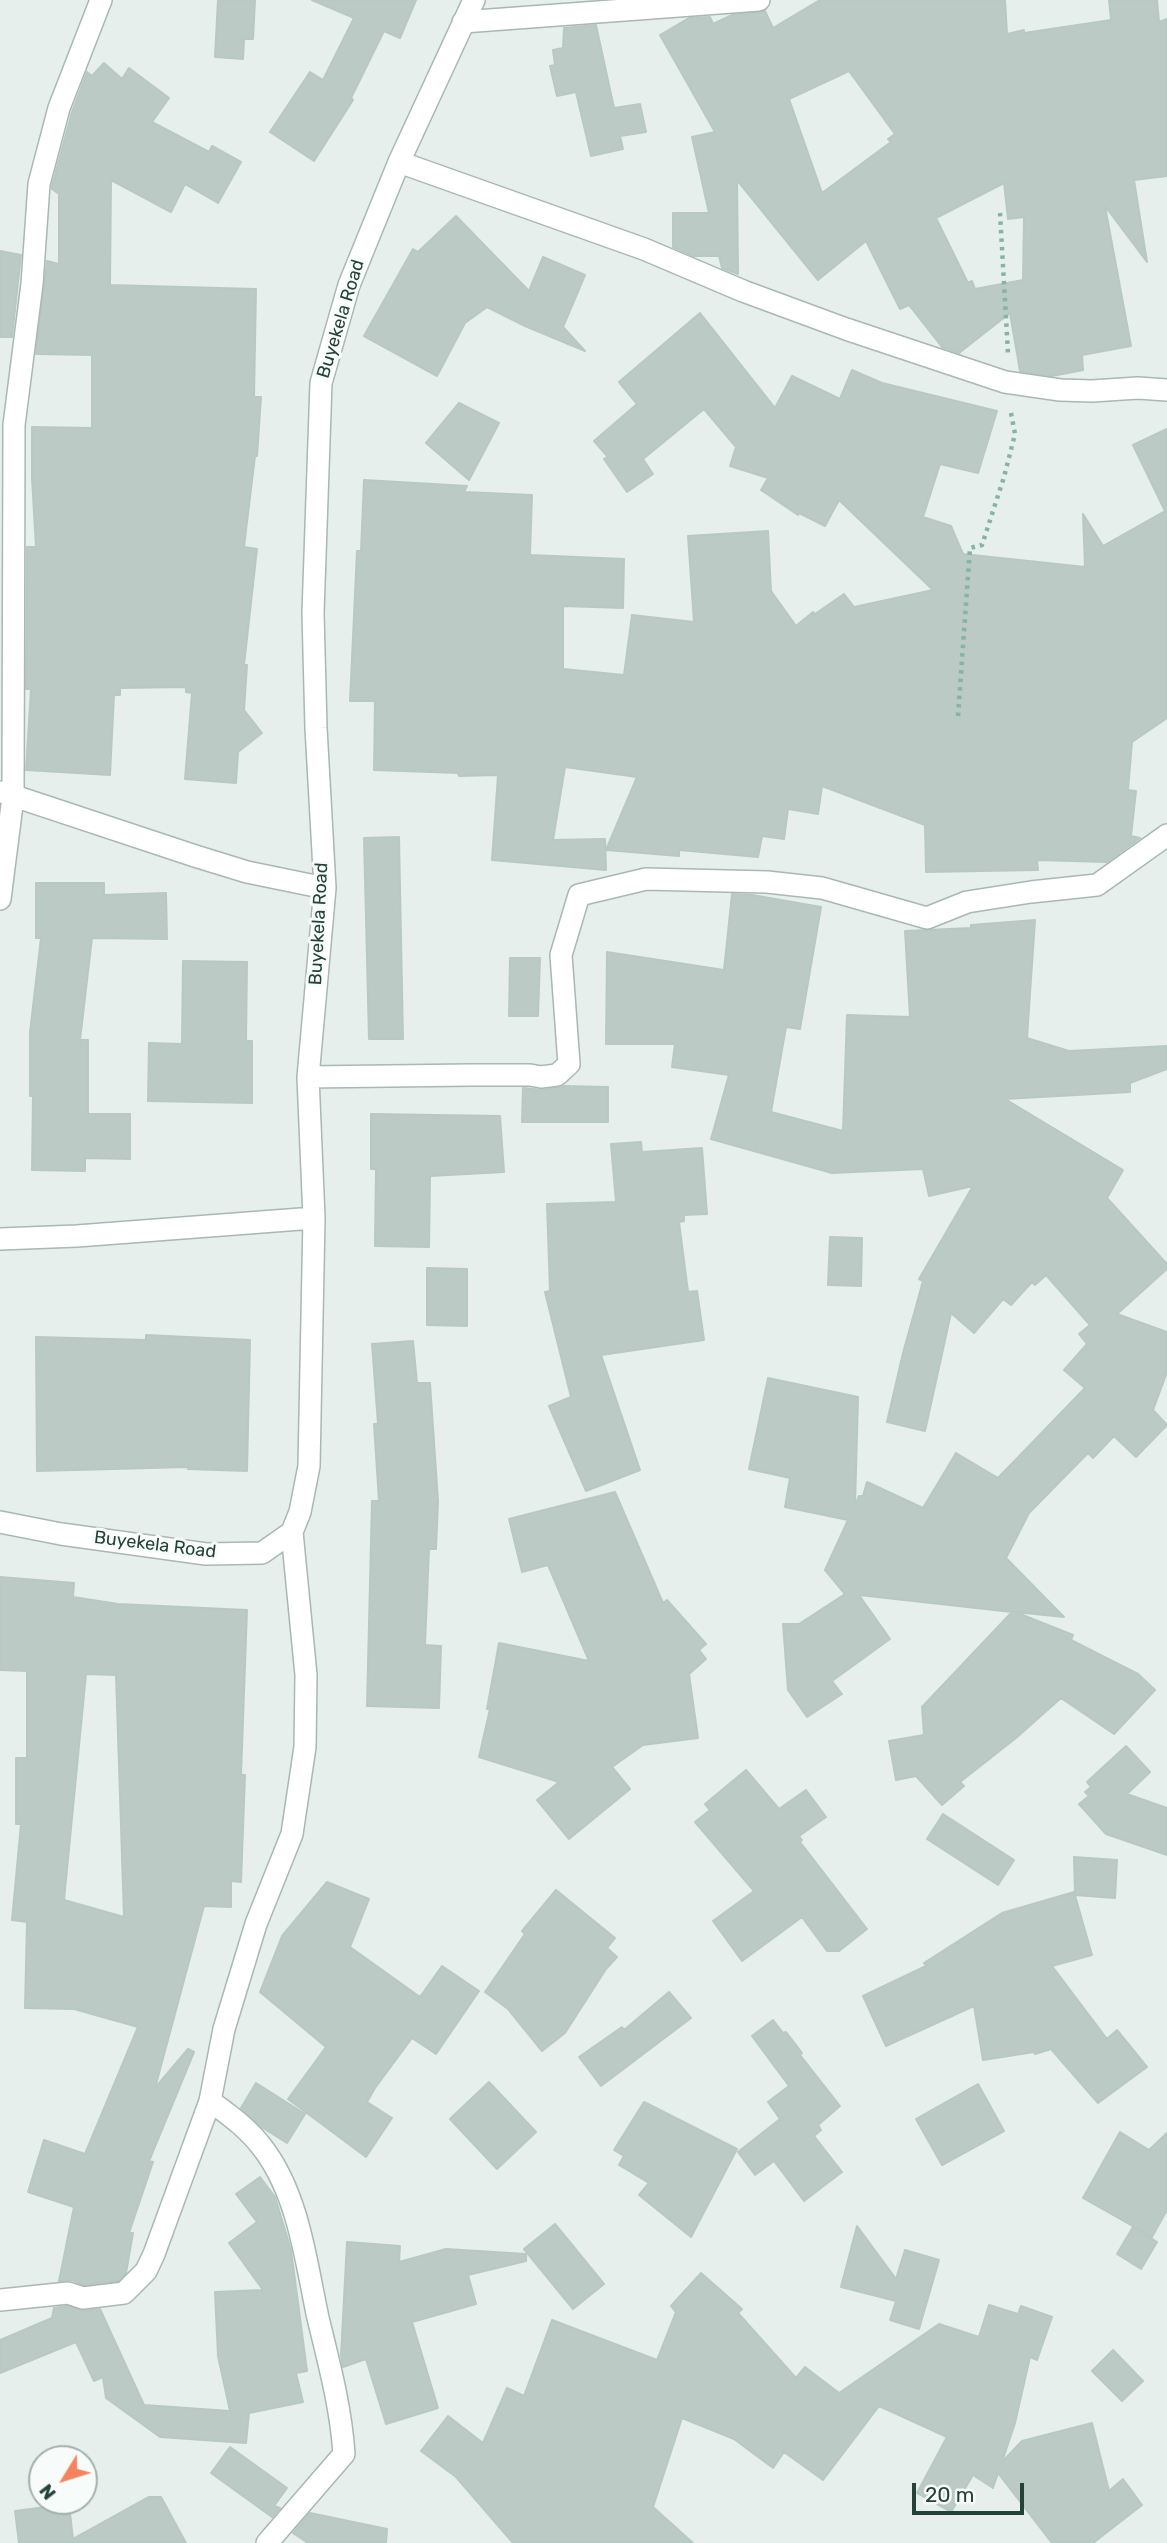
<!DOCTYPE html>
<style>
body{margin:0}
#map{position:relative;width:1167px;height:2543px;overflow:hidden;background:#e6efeb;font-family:Rubik,sans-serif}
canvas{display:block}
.north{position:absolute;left:28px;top:2445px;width:70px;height:70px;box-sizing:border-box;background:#f7fbf9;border:2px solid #a3b1ad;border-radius:50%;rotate:232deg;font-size:19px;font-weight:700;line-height:28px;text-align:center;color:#24423a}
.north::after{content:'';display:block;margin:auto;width:24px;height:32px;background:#f4845f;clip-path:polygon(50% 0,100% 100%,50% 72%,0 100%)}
.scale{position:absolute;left:912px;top:2483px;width:112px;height:32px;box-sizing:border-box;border:4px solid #24423a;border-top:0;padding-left:9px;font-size:21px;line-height:24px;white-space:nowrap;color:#24423a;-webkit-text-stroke:5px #f7fbf9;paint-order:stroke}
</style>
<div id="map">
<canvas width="1167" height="2543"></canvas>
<div class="north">N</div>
<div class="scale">20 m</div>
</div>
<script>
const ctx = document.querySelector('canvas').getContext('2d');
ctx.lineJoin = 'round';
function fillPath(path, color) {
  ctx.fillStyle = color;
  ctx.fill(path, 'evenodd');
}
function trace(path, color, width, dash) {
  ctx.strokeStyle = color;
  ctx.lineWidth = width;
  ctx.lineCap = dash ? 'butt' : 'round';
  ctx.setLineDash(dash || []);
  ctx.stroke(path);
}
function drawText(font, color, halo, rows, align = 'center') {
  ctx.font = font + ' Rubik,sans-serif';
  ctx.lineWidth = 6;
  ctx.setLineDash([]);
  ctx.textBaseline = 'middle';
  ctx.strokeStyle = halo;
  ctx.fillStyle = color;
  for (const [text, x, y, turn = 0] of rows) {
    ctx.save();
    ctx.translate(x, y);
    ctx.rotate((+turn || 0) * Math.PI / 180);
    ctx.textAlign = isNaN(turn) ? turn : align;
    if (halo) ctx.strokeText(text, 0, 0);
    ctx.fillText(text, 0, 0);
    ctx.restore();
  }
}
const building = new Path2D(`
 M 218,0 L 255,0 L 253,39 L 244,39 L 243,59 L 215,57 Z
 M 312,0 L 416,0 L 400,38 L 384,31 L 351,98 L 353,100 L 314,161 L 270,132 L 310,72 L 323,80 L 354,18 Z
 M 820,0 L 1005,0 L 1007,34 L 1024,30 L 1024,33 L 1111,20 L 1109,0 L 1157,0 L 1159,22 L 1167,19 L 1167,176 L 1134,180 L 1147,262 L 1105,206 L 1131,346 L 1082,355 L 1083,370 L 1052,376 L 1020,371 L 1010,313 L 959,353 L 942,347 L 909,305 L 900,309 L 866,241 L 818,280 L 737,180 L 738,274 L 722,268 L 719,256 L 694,256 L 673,247 L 673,213 L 709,213 L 692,137 L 715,132 L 660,35 L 689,18 L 710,17 L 713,24 L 732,15 L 765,11 L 773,28 ZM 849,71 L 895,134 L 888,139 L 891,142 L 822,193 L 789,99 ZM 1004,183 L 1008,219 L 1024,217 L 1023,280 L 975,289 L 972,281 L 968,283 L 936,218 Z
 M 596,25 L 614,108 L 640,104 L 646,132 L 620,136 L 623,149 L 591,156 L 576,92 L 557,96 L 550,66 L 555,65 L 553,50 L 563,48 L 564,28 Z
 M 104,63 L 122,79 L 129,68 L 169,98 L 152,122 L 209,152 L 212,146 L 241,162 L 218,203 L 185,184 L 171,212 L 111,180 L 110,285 L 256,289 L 254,397 L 261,397 L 257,456 L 255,456 L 244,547 L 257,549 L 244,665 L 247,665 L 244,710 L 262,733 L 238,752 L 236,783 L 185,779 L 192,693 L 186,692 L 186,687 L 120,688 L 120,695 L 114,695 L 110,775 L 26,770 L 31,689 L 26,689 L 27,547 L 36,547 L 32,478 L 32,427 L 92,428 L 92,355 L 36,354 L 47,261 L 59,264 L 59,194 L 52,189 L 52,186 L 72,112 L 87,72 L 92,76 Z
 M 456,216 L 529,291 L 543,257 L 585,275 L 563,327 L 585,351 L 525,326 L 487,307 L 465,323 L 437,376 L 364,336 L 413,249 L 418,252 Z
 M 0,251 L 21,255 L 12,337 L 0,337 Z
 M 700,313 L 775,408 L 792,376 L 840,399 L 852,370 L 882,383 L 997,411 L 978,473 L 940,464 L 923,517 L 951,526 L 963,554 L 1085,567 L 1083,514 L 1103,546 L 1165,511 L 1133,445 L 1167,429 L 1167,718 L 1132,742 L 1128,790 L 1136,791 L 1131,836 L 1140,838 L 1107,862 L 1037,860 L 1038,870 L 926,872 L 925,825 L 822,786 L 818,814 L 788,809 L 784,839 L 762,836 L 758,857 L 679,850 L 679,856 L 606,850 L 637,777 L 565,767 L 553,840 L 605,839 L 606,870 L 492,860 L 498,775 L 459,776 L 458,773 L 374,770 L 375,701 L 350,701 L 357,551 L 361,551 L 364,480 L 467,486 L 464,492 L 532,495 L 530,555 L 624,559 L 623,608 L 563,606 L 563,669 L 624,675 L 632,615 L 694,622 L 688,536 L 768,531 L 771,591 L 796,626 L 813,612 L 815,614 L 844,594 L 854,607 L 933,590 L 839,500 L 825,526 L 799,513 L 798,515 L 761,490 L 768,478 L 730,466 L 736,447 L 704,409 L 643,459 L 653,474 L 627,492 L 604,459 L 608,457 L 594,441 L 637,404 L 619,382 Z
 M 459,403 L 499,423 L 469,480 L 426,443 Z
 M 399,837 L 403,1039 L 369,1039 L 364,838 Z
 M 36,883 L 104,883 L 104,895 L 166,893 L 167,939 L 92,938 L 80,1040 L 88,1040 L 88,1114 L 130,1114 L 130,1159 L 85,1158 L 85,1171 L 32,1170 L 33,1096 L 30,1096 L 30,1032 L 41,938 L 36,938 Z
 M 732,894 L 752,895 L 821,907 L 800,1029 L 786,1027 L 771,1112 L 843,1131 L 847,1015 L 910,1017 L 905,931 L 971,928 L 971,925 L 1035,920 L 1027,1038 L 1069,1051 L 1167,1046 L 1167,1069 L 1130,1083 L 1130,1092 L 1005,1099 L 1123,1170 L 1107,1198 L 1167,1264 L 1167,1269 L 1117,1314 L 1167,1332 L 1167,1372 L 1153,1410 L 1167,1425 L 1136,1457 L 1114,1436 L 1093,1458 L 1088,1453 L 1029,1513 L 1006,1558 L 1064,1617 L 1015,1612 L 1073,1635 L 1071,1640 L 1138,1674 L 1155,1690 L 1114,1734 L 1061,1698 L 1016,1738 L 960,1782 L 964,1786 L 942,1805 L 916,1776 L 896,1780 L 889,1741 L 924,1735 L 922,1707 L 1012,1612 L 859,1595 L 890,1639 L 832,1681 L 842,1694 L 807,1717 L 788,1690 L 783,1624 L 799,1624 L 845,1594 L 825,1570 L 848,1520 L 785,1507 L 790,1478 L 749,1469 L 768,1378 L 858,1397 L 855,1506 L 859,1496 L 863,1496 L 867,1482 L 923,1508 L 956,1453 L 998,1478 L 1085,1388 L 1064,1370 L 1087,1344 L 1079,1334 L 1090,1325 L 1046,1275 L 1035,1285 L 1032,1282 L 1011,1305 L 1003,1299 L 974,1333 L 951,1313 L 925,1431 L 887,1422 L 903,1353 L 923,1281 L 919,1279 L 973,1186 L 929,1196 L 923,1169 L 832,1173 L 711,1139 L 729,1075 L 672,1067 L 675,1044 L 606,1044 L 607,952 L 724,970 Z
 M 510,958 L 540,958 L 538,1016 L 509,1016 Z
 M 183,961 L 247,962 L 246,1041 L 252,1041 L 252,1103 L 148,1101 L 149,1043 L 182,1044 Z
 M 563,1086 L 608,1087 L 608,1122 L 522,1122 L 523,1088 L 543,1090 Z
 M 371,1114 L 500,1116 L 504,1172 L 430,1176 L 429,1247 L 375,1246 L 376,1169 L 371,1169 Z
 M 641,1142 L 642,1152 L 702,1148 L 707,1214 L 684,1215 L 684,1221 L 679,1222 L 688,1292 L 697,1291 L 704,1340 L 601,1355 L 640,1470 L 586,1491 L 549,1406 L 571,1397 L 545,1292 L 550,1291 L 547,1204 L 616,1202 L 611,1144 Z
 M 830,1237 L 862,1238 L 861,1286 L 828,1285 Z
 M 427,1268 L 467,1269 L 467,1326 L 427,1325 Z
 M 146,1335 L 250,1340 L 247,1471 L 188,1469 L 188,1467 L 37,1471 L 36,1337 L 146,1340 Z
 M 413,1341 L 417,1383 L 430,1383 L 438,1501 L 436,1549 L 429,1549 L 425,1645 L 441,1646 L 439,1708 L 367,1706 L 372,1501 L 379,1501 L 374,1424 L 378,1424 L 372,1344 Z
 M 615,1492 L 663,1603 L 667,1600 L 706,1644 L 699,1650 L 706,1659 L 689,1674 L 698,1738 L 643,1745 L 612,1767 L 630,1789 L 569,1839 L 537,1800 L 559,1782 L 479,1757 L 490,1709 L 487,1709 L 499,1643 L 589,1661 L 548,1565 L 522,1572 L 509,1519 Z
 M 0,1577 L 74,1583 L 73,1597 L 118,1604 L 247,1610 L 241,1775 L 245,1775 L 241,1882 L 231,1881 L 231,1907 L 204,1906 L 155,2088 L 188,2049 L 194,2052 L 149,2161 L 153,2162 L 129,2233 L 133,2233 L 126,2273 L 118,2281 L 84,2285 L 72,2280 L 59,2281 L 74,2207 L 28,2192 L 44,2140 L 85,2154 L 138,2027 L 74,2009 L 25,2008 L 27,1922 L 12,1920 L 21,1824 L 16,1824 L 16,1758 L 27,1758 L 27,1671 L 0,1670 ZM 86,1674 L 116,1675 L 124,1917 L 64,1900 Z
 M 1126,1746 L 1150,1772 L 1127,1794 L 1167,1808 L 1167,1855 L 1106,1834 L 1079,1804 L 1089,1796 L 1085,1792 L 1091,1787 L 1087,1782 Z
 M 746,1770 L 779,1809 L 806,1790 L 826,1817 L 799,1836 L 802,1840 L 800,1842 L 867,1929 L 839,1951 L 827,1951 L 802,1917 L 742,1961 L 713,1921 L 754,1891 L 695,1822 L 710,1810 L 705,1804 Z
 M 943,1814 L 1014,1860 L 998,1885 L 927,1839 Z
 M 1074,1857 L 1117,1860 L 1115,1898 L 1075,1895 Z
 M 327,1882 L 369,1899 L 350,1947 L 420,1997 L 442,1966 L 479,1991 L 436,2054 L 412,2038 L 375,2088 L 367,2102 L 392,2118 L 366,2157 L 288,2099 L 326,2047 L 260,1992 L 282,1936 Z
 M 556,1890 L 615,1938 L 607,1948 L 617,1957 L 606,1969 L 565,2033 L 542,2051 L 508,2009 L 485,1992 L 525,1934 L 522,1931 Z
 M 1074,1892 L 1092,1955 L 1052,1966 L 1107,2039 L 1117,2030 L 1147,2067 L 1098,2103 L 1051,2049 L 1035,2054 L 1034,2052 L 983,2060 L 974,2006 L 886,2046 L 863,1996 L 926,1966 L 924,1963 L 1002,1913 Z
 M 669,1992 L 691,2018 L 601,2086 L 579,2057 L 622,2027 L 624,2030 Z
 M 773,2020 L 783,2033 L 786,2032 L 802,2053 L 800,2055 L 840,2106 L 818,2125 L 821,2130 L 814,2136 L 842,2172 L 804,2201 L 774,2161 L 755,2175 L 738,2152 L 780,2119 L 768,2102 L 789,2086 L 752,2036 Z
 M 489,2082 L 536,2132 L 497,2169 L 450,2119 Z
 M 256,2083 L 305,2114 L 287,2143 L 263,2128 L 241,2108 Z
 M 978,2084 L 1004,2131 L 942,2165 L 916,2119 Z
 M 644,2102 L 737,2149 L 691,2237 L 639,2195 L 649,2183 L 619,2165 L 624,2156 L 614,2150 Z
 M 1120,2132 L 1149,2150 L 1167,2133 L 1167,2210 L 1152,2237 L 1083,2198 Z
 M 260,2177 L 275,2197 L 291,2250 L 307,2371 L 296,2373 L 303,2402 L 249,2413 L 246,2443 L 160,2437 L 106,2398 L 103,2377 L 94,2381 L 76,2342 L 0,2373 L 0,2340 L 52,2318 L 54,2308 L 67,2306 L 84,2311 L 100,2309 L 144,2405 L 230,2411 L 218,2356 L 215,2292 L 263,2290 L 229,2243 L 257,2222 L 236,2194 Z
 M 555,2224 L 604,2284 L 573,2309 L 524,2249 Z
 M 857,2226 L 896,2279 L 905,2250 L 939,2260 L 919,2329 L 890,2320 L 896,2301 L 841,2287 Z
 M 1133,2227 L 1157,2242 L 1141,2269 L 1117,2254 Z
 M 347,2242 L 400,2246 L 399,2262 L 446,2249 L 526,2254 L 526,2261 L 468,2275 L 476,2304 L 412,2322 L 438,2408 L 386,2424 L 366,2359 L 343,2367 L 341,2355 Z
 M 701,2273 L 742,2309 L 738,2313 L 796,2378 L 805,2367 L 839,2393 L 939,2324 L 979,2337 L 989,2305 L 1018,2314 L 1021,2306 L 1052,2317 L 1037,2360 L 1030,2357 L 1015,2423 L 1002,2462 L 1022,2441 L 1092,2423 L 1109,2491 L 1123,2479 L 1142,2505 L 1093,2543 L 1052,2543 L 998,2473 L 993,2488 L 973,2475 L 951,2512 L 917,2493 L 947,2437 L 879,2406 L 823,2480 L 784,2452 L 773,2468 L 734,2439 L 682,2418 L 653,2507 L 693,2543 L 513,2543 L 456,2477 L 421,2451 L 448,2416 L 483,2443 L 507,2388 L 524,2396 L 552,2320 L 657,2360 L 676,2312 L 671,2306 Z
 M 1113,2350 L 1143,2381 L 1122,2401 L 1092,2371 Z
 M 230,2447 L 287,2488 L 274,2506 L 280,2508 L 272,2517 L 211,2473 Z
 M 149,2497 L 161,2497 L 186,2543 L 19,2543 L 15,2511 L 69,2504 L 73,2539 Z
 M 310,2513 L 387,2529 L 386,2543 L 308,2543 L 293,2533 Z`);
fillPath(building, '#bbcac4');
trace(building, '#b8c9c2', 2);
const minor = new Path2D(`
 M 463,22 L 759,0
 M 399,162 L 644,249 L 743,291 L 846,329 L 1005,382 L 1060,390 L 1092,391 L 1138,388 L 1167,390
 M 2,792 L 195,856 L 247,872 L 325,888
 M 0,899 L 13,797 L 14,425 L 32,284 L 39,184 L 59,108 L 101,0
 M 308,1077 L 471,1075 L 530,1075 L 541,1077 L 557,1075 L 569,1064 L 561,955 L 579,895 L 646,879 L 767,882 L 822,888 L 927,918 L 967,902 L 1031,892 L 1097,885 L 1167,835
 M 0,1239 L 77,1236 L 314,1218
 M 0,1522 L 61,1534 L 206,1554 L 262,1553 L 292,1532 L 300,1512 L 309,1466 L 314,1218 L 308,1077 L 325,888 L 316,728 L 313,613 L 321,383 L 349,285 L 399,162 L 474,0
 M 210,2101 C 231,2116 250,2130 265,2151 C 299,2198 306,2262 318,2318 C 329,2363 341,2408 344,2454 L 267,2543
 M 0,2300 L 68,2293 L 83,2298 L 124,2293 L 146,2271 L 154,2254 L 210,2101 L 224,2029 L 256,1924 L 292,1834 L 305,1747 L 306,1675 L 292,1532`);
trace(minor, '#a8b8b2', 24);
trace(new Path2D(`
 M 1000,213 L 1008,353
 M 958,716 L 970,548 L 982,545 L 1004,477 L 1015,434 L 1011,413`), '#86b3a5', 4.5, [3.5, 5]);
trace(minor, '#fff', 21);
drawText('18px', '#24423a', '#f7fbf9', [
 ["Buyekela Road",341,319,-73],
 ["Buyekela Road",319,924,-87],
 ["Buyekela Road",155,1545,7]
]);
</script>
